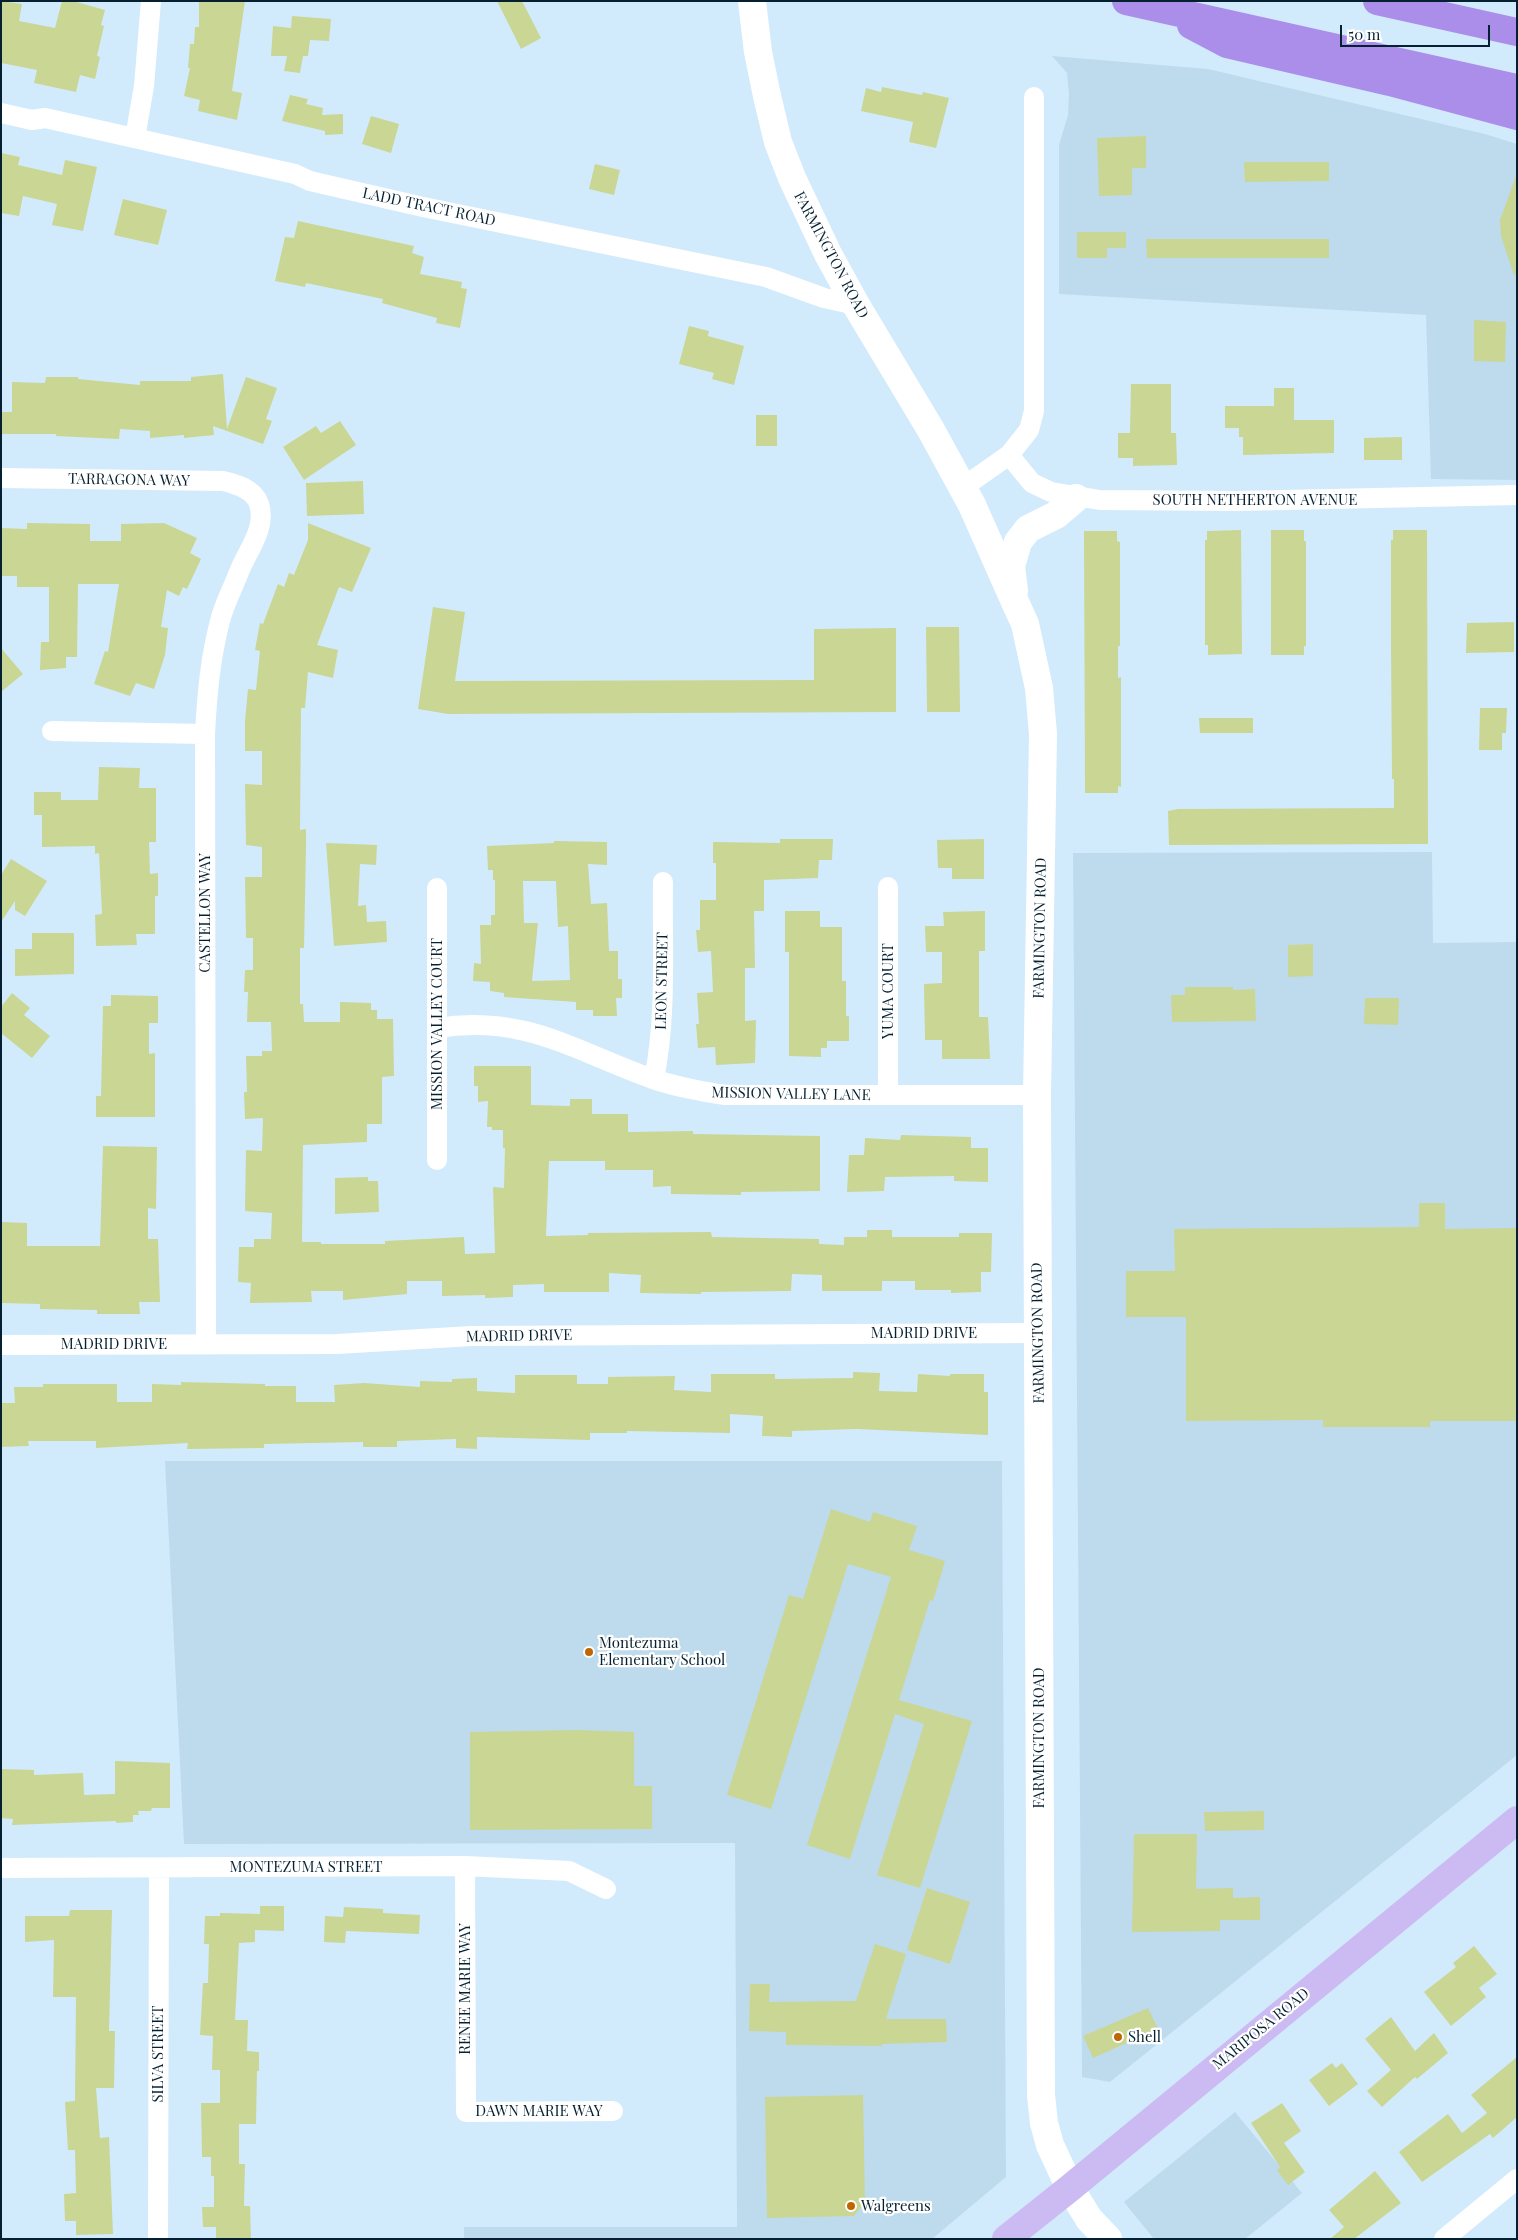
<!DOCTYPE html>
<style>
body{margin:0}
#map{position:relative;width:1518px;height:2240px;overflow:hidden;background:#d2ebfc;font-family:"Playfair Display",serif}
canvas{display:block}
.frame{position:absolute;inset:0;border:2px solid #052131;pointer-events:none}
.scale{position:absolute;left:1340px;top:25px;width:150px;height:22px;box-sizing:border-box;border:2px solid #052131;border-top:0;padding-left:6px;font-size:15px;line-height:18px;white-space:nowrap;color:#052131;-webkit-text-stroke:4px #fff;paint-order:stroke}
</style>
<div id="map">
<canvas width="1518" height="2240"></canvas>
<div class="frame"></div>
<div class="scale">50 m</div>
</div>
<script>
const ctx = document.querySelector('canvas').getContext('2d');
ctx.lineJoin = 'round';
function fillPath(path, color) {
  ctx.fillStyle = color;
  ctx.fill(path, 'evenodd');
}
function trace(path, color, width, dash) {
  ctx.strokeStyle = color;
  ctx.lineWidth = width;
  ctx.lineCap = dash ? 'butt' : 'round';
  ctx.setLineDash(dash || []);
  ctx.stroke(path);
}
function drawText(font, color, halo, rows, align = 'center') {
  ctx.font = font + ' "Playfair Display",serif';
  ctx.lineWidth = 4.5;
  ctx.setLineDash([]);
  ctx.textBaseline = 'middle';
  ctx.strokeStyle = halo;
  ctx.fillStyle = color;
  for (const [text, x, y, turn = 0] of rows) {
    ctx.save();
    ctx.translate(x, y);
    ctx.rotate((+turn || 0) * Math.PI / 180);
    ctx.textAlign = isNaN(turn) ? turn : align;
    if (halo) ctx.strokeText(text, 0, 0);
    ctx.fillText(text, 0, 0);
    ctx.restore();
  }
}
fillPath(new Path2D(`
 M 1052,56 L 1208,69 L 1485,134 L 1517,144 L 1517,480 L 1431,479 L 1426,315 L 1059,294 L 1059,145 L 1068,115 L 1069,94 L 1067,73 Z
 M 1432,852 L 1433,943 L 1517,942 L 1517,1755 L 1110,2082 L 1082,2077 L 1073,853 Z
 M 165,1461 L 1002,1461 L 1006,2177 L 932,2239 L 464,2239 L 464,2227 L 737,2227 L 735,1843 L 184,1844 Z
 M 1235,2112 L 1302,2193 L 1245,2239 L 1154,2239 L 1124,2202 Z`), '#bedbed');
fillPath(new Path2D(`
 M 1,1 L 22,4 L 19,21 L 55,28 L 62,1 L 73,1 L 105,10 L 101,25 L 104,26 L 97,56 L 100,57 L 95,79 L 80,75 L 76,92 L 34,83 L 37,70 L 1,63 Z
 M 199,1 L 245,1 L 232,91 L 242,93 L 237,120 L 198,111 L 200,100 L 184,96 L 190,68 L 188,68 L 190,44 L 194,44 L 195,27 L 199,27 Z
 M 497,1 L 522,1 L 541,38 L 521,49 Z
 M 292,16 L 331,19 L 329,41 L 310,40 L 308,56 L 303,56 L 300,73 L 284,71 L 287,56 L 271,56 L 273,26 L 291,28 Z
 M 882,87 L 922,95 L 923,92 L 949,98 L 936,148 L 909,142 L 913,122 L 861,111 L 866,88 L 881,92 Z
 M 290,95 L 308,99 L 306,104 L 323,108 L 322,115 L 343,114 L 343,134 L 325,135 L 325,131 L 282,121 Z
 M 371,116 L 399,124 L 391,153 L 362,144 Z
 M 1146,136 L 1146,168 L 1132,168 L 1132,195 L 1099,196 L 1097,138 Z
 M 1,153 L 20,157 L 18,165 L 62,175 L 65,160 L 97,167 L 83,231 L 52,225 L 57,204 L 23,196 L 19,216 L 1,213 Z
 M 1244,162 L 1329,162 L 1329,181 L 1245,182 Z
 M 595,164 L 620,170 L 614,195 L 589,189 Z
 M 1516,176 L 1517,275 L 1514,275 L 1501,236 L 1500,220 Z
 M 123,199 L 167,210 L 158,245 L 114,235 Z
 M 298,221 L 414,246 L 412,253 L 424,257 L 420,274 L 462,282 L 461,288 L 467,289 L 460,328 L 436,323 L 437,318 L 382,303 L 383,299 L 306,283 L 305,287 L 275,281 L 285,237 L 294,238 Z
 M 1077,232 L 1126,232 L 1126,248 L 1107,248 L 1107,258 L 1077,258 Z
 M 1146,239 L 1329,239 L 1329,258 L 1147,258 Z
 M 1474,320 L 1506,322 L 1505,362 L 1474,361 Z
 M 689,326 L 709,331 L 708,336 L 744,346 L 734,385 L 712,379 L 714,373 L 679,364 Z
 M 223,374 L 227,429 L 246,377 L 277,388 L 266,419 L 272,421 L 263,444 L 213,426 L 214,435 L 184,438 L 184,435 L 150,438 L 150,431 L 120,429 L 119,439 L 56,436 L 56,434 L 1,434 L 2,412 L 12,412 L 12,382 L 45,383 L 46,377 L 78,377 L 78,379 L 140,385 L 140,381 L 191,381 L 191,377 Z
 M 1131,384 L 1171,384 L 1171,433 L 1176,433 L 1177,465 L 1133,466 L 1133,458 L 1118,458 L 1118,433 L 1130,433 Z
 M 1274,388 L 1294,388 L 1294,420 L 1334,420 L 1334,453 L 1243,455 L 1243,437 L 1239,437 L 1239,428 L 1225,428 L 1225,406 L 1274,406 Z
 M 756,415 L 777,415 L 777,446 L 756,446 Z
 M 340,421 L 356,445 L 304,480 L 283,447 L 316,426 L 321,433 Z
 M 1402,437 L 1402,460 L 1364,460 L 1364,438 Z
 M 363,481 L 364,514 L 307,516 L 306,483 Z
 M 27,523 L 90,524 L 90,541 L 121,541 L 121,524 L 164,523 L 197,538 L 190,553 L 201,559 L 187,589 L 183,587 L 179,596 L 167,590 L 161,627 L 168,628 L 165,655 L 154,689 L 136,683 L 130,696 L 94,684 L 105,651 L 108,652 L 119,584 L 78,584 L 77,657 L 66,657 L 66,668 L 40,670 L 41,642 L 49,642 L 49,587 L 17,587 L 17,576 L 1,576 L 1,528 L 27,529 Z
 M 308,523 L 371,548 L 352,592 L 339,587 L 317,645 L 338,650 L 333,678 L 308,672 L 305,708 L 301,708 L 300,830 L 306,829 L 306,846 L 304,948 L 300,948 L 300,1004 L 303,1004 L 304,1022 L 340,1022 L 340,1002 L 371,1003 L 371,1010 L 377,1010 L 377,1019 L 393,1019 L 394,1076 L 382,1077 L 382,1124 L 367,1124 L 367,1142 L 303,1145 L 302,1242 L 321,1242 L 321,1244 L 385,1244 L 385,1241 L 464,1237 L 465,1254 L 495,1253 L 493,1187 L 504,1188 L 505,1148 L 503,1148 L 503,1130 L 492,1130 L 492,1127 L 487,1127 L 488,1101 L 478,1102 L 478,1086 L 474,1086 L 474,1066 L 531,1066 L 531,1105 L 570,1106 L 570,1099 L 592,1099 L 592,1114 L 628,1114 L 628,1132 L 693,1131 L 693,1134 L 820,1136 L 820,1191 L 741,1192 L 741,1195 L 671,1194 L 671,1186 L 653,1187 L 653,1170 L 605,1170 L 605,1161 L 549,1161 L 546,1236 L 588,1235 L 588,1233 L 711,1232 L 712,1237 L 819,1239 L 819,1244 L 844,1245 L 844,1237 L 867,1237 L 867,1230 L 892,1230 L 892,1237 L 959,1237 L 959,1233 L 992,1233 L 991,1272 L 981,1272 L 981,1292 L 951,1293 L 951,1290 L 915,1290 L 915,1281 L 882,1281 L 882,1291 L 822,1291 L 822,1275 L 792,1274 L 791,1291 L 701,1292 L 701,1294 L 640,1293 L 641,1275 L 609,1273 L 609,1292 L 544,1292 L 544,1284 L 513,1285 L 513,1297 L 485,1298 L 485,1295 L 442,1296 L 442,1281 L 407,1281 L 407,1294 L 343,1300 L 343,1291 L 311,1291 L 312,1302 L 250,1303 L 251,1283 L 238,1282 L 239,1247 L 254,1247 L 254,1239 L 271,1239 L 272,1213 L 245,1211 L 246,1150 L 262,1151 L 263,1118 L 245,1119 L 244,1092 L 247,1092 L 246,1056 L 262,1056 L 262,1051 L 272,1051 L 271,1022 L 247,1022 L 248,992 L 244,992 L 245,970 L 253,970 L 253,938 L 246,938 L 245,877 L 262,877 L 262,847 L 246,845 L 245,784 L 262,785 L 262,751 L 245,751 L 245,721 L 248,689 L 256,690 L 260,651 L 255,650 L 260,623 L 263,624 L 278,584 L 284,587 L 289,573 L 294,575 L 308,540 Z
 M 1241,530 L 1242,654 L 1208,655 L 1208,645 L 1205,645 L 1205,540 L 1207,540 L 1207,531 Z
 M 1271,530 L 1304,530 L 1304,541 L 1306,541 L 1306,646 L 1304,646 L 1304,655 L 1271,655 Z
 M 1393,530 L 1427,530 L 1428,844 L 1169,845 L 1168,811 L 1178,809 L 1394,808 L 1394,779 L 1392,779 L 1391,644 L 1391,540 L 1393,540 Z
 M 1084,531 L 1117,531 L 1117,541 L 1120,542 L 1120,646 L 1118,646 L 1118,678 L 1121,677 L 1121,787 L 1118,786 L 1118,793 L 1085,793 Z
 M 433,607 L 465,612 L 455,681 L 814,680 L 814,629 L 896,628 L 896,712 L 448,714 L 418,709 Z
 M 1514,622 L 1514,652 L 1466,653 L 1467,623 Z
 M 926,627 L 959,627 L 960,712 L 927,712 Z
 M 1,648 L 23,674 L 1,692 Z
 M 1480,708 L 1507,708 L 1506,733 L 1502,733 L 1502,750 L 1479,750 Z
 M 1199,718 L 1253,718 L 1253,733 L 1200,733 Z
 M 99,767 L 140,768 L 139,788 L 156,788 L 156,842 L 149,842 L 150,874 L 158,873 L 158,896 L 155,896 L 155,934 L 136,934 L 137,945 L 96,946 L 95,915 L 102,914 L 99,853 L 95,854 L 95,846 L 42,847 L 42,815 L 34,815 L 34,792 L 61,792 L 61,800 L 98,800 Z
 M 780,839 L 833,839 L 832,860 L 819,860 L 818,878 L 764,880 L 764,911 L 754,911 L 755,968 L 745,968 L 745,1021 L 756,1020 L 755,1063 L 716,1065 L 715,1047 L 698,1048 L 696,1024 L 699,1024 L 697,993 L 713,992 L 711,951 L 698,952 L 696,930 L 700,930 L 700,900 L 716,900 L 716,863 L 713,863 L 713,842 L 780,843 Z
 M 984,839 L 984,879 L 952,879 L 952,868 L 938,868 L 937,840 Z
 M 554,841 L 607,842 L 607,865 L 588,864 L 591,904 L 607,903 L 609,951 L 618,951 L 618,979 L 622,979 L 622,998 L 616,998 L 617,1016 L 593,1016 L 593,1010 L 576,1010 L 576,1002 L 504,997 L 504,993 L 490,991 L 490,982 L 473,981 L 474,963 L 481,964 L 480,925 L 491,925 L 491,915 L 495,915 L 495,880 L 493,880 L 493,870 L 488,870 L 487,846 L 554,843 ZM 523,881 L 556,881 L 558,927 L 568,926 L 570,980 L 532,981 L 538,923 L 524,923 Z
 M 326,843 L 377,845 L 376,865 L 360,864 L 358,906 L 366,905 L 367,922 L 386,921 L 387,942 L 334,946 Z
 M 11,859 L 47,881 L 25,916 L 15,910 L 15,901 L 1,922 L 1,875 Z
 M 785,911 L 820,911 L 820,927 L 842,927 L 842,981 L 846,981 L 846,1016 L 849,1016 L 849,1041 L 827,1041 L 827,1048 L 821,1048 L 821,1057 L 789,1056 L 789,952 L 785,952 Z
 M 985,911 L 985,951 L 979,951 L 979,1017 L 988,1017 L 990,1059 L 942,1059 L 942,1040 L 925,1040 L 924,984 L 942,983 L 942,952 L 926,952 L 925,926 L 944,926 L 943,912 Z
 M 32,933 L 74,933 L 74,974 L 15,976 L 15,949 L 32,949 Z
 M 1313,944 L 1313,976 L 1288,977 L 1288,945 Z
 M 1185,987 L 1233,987 L 1233,990 L 1255,989 L 1256,1021 L 1172,1022 L 1171,995 L 1185,995 Z
 M 12,993 L 30,1008 L 24,1015 L 50,1036 L 32,1058 L 1,1033 L 1,1007 Z
 M 111,995 L 158,996 L 158,1023 L 149,1023 L 149,1054 L 155,1053 L 155,1117 L 96,1117 L 96,1096 L 101,1096 L 103,1006 L 111,1006 Z
 M 1365,998 L 1399,998 L 1398,1025 L 1364,1024 Z
 M 901,1135 L 971,1137 L 971,1148 L 988,1148 L 988,1182 L 954,1181 L 954,1176 L 885,1177 L 884,1191 L 847,1192 L 849,1155 L 864,1155 L 865,1138 L 900,1140 Z
 M 103,1146 L 157,1147 L 156,1209 L 148,1208 L 148,1239 L 158,1239 L 160,1302 L 139,1302 L 140,1314 L 97,1314 L 97,1310 L 40,1309 L 40,1304 L 1,1303 L 1,1222 L 27,1223 L 27,1246 L 100,1246 Z
 M 368,1177 L 368,1181 L 378,1181 L 379,1212 L 335,1214 L 335,1178 Z
 M 1419,1203 L 1445,1203 L 1445,1229 L 1517,1228 L 1517,1421 L 1430,1421 L 1430,1427 L 1323,1427 L 1323,1420 L 1186,1421 L 1186,1317 L 1126,1317 L 1126,1271 L 1175,1271 L 1174,1229 L 1419,1227 Z
 M 853,1372 L 880,1373 L 879,1391 L 917,1392 L 918,1374 L 950,1376 L 950,1374 L 984,1374 L 984,1392 L 988,1392 L 988,1435 L 857,1429 L 792,1431 L 792,1437 L 762,1436 L 763,1416 L 730,1414 L 730,1433 L 627,1431 L 627,1433 L 590,1433 L 590,1440 L 477,1437 L 477,1449 L 456,1448 L 456,1439 L 397,1441 L 397,1447 L 363,1447 L 363,1442 L 264,1444 L 264,1448 L 187,1449 L 188,1443 L 96,1448 L 96,1441 L 28,1441 L 29,1446 L 1,1447 L 1,1403 L 15,1403 L 14,1387 L 43,1387 L 43,1384 L 117,1384 L 117,1402 L 152,1402 L 152,1384 L 181,1385 L 181,1382 L 265,1384 L 265,1386 L 296,1386 L 296,1402 L 335,1402 L 334,1385 L 364,1383 L 420,1387 L 420,1381 L 452,1382 L 452,1379 L 477,1378 L 477,1391 L 515,1393 L 515,1375 L 577,1375 L 577,1384 L 608,1384 L 608,1377 L 675,1376 L 674,1390 L 711,1392 L 711,1374 L 775,1374 L 775,1379 L 853,1378 Z
 M 831,1509 L 870,1522 L 873,1512 L 917,1526 L 909,1550 L 945,1561 L 933,1601 L 930,1600 L 899,1700 L 972,1721 L 920,1888 L 877,1875 L 924,1724 L 895,1714 L 850,1859 L 807,1845 L 891,1577 L 848,1564 L 771,1809 L 727,1795 L 789,1595 L 803,1599 Z
 M 577,1730 L 634,1732 L 634,1786 L 652,1786 L 652,1829 L 470,1830 L 470,1732 Z
 M 115,1761 L 170,1763 L 170,1808 L 152,1808 L 151,1811 L 138,1811 L 139,1815 L 133,1815 L 133,1822 L 116,1823 L 116,1821 L 12,1825 L 13,1819 L 1,1818 L 1,1769 L 34,1770 L 34,1775 L 83,1773 L 84,1795 L 115,1794 Z
 M 1264,1811 L 1264,1830 L 1205,1831 L 1204,1812 Z
 M 1134,1834 L 1197,1834 L 1196,1889 L 1233,1888 L 1233,1898 L 1260,1897 L 1260,1920 L 1220,1920 L 1220,1931 L 1132,1932 Z
 M 927,1888 L 970,1902 L 950,1964 L 907,1950 Z
 M 260,1906 L 284,1906 L 284,1931 L 255,1930 L 255,1942 L 239,1943 L 235,2020 L 248,2020 L 247,2051 L 259,2052 L 259,2071 L 257,2071 L 256,2124 L 239,2124 L 239,2164 L 245,2164 L 244,2206 L 250,2206 L 251,2239 L 216,2239 L 216,2227 L 203,2227 L 202,2207 L 214,2207 L 214,2176 L 211,2176 L 211,2157 L 202,2157 L 201,2103 L 220,2103 L 220,2070 L 212,2070 L 213,2036 L 200,2035 L 203,1983 L 208,1983 L 209,1944 L 204,1944 L 205,1916 L 220,1916 L 220,1913 L 260,1914 Z
 M 344,1907 L 383,1909 L 383,1913 L 420,1915 L 419,1934 L 346,1931 L 345,1943 L 324,1942 L 325,1916 L 343,1917 Z
 M 70,1910 L 112,1910 L 109,2031 L 115,2031 L 114,2088 L 96,2088 L 100,2138 L 109,2137 L 113,2234 L 76,2235 L 76,2221 L 65,2221 L 64,2194 L 76,2193 L 75,2150 L 68,2150 L 65,2102 L 75,2101 L 76,1997 L 53,1997 L 54,1940 L 25,1942 L 25,1916 L 69,1916 Z
 M 875,1944 L 906,1954 L 886,2019 L 946,2019 L 947,2042 L 882,2044 L 882,2046 L 786,2045 L 786,2032 L 749,2031 L 750,1984 L 770,1984 L 769,2002 L 856,2001 Z
 M 1474,1946 L 1497,1974 L 1479,1988 L 1486,1997 L 1451,2026 L 1424,1992 L 1456,1967 L 1453,1963 Z
 M 1148,2008 L 1158,2029 L 1093,2058 L 1083,2036 Z
 M 1391,2017 L 1415,2051 L 1434,2033 L 1448,2053 L 1417,2079 L 1415,2077 L 1382,2107 L 1367,2091 L 1391,2070 L 1365,2039 Z
 M 1517,2057 L 1517,2117 L 1493,2138 L 1490,2134 L 1422,2182 L 1399,2152 L 1448,2114 L 1462,2133 L 1487,2113 L 1471,2095 Z
 M 1332,2063 L 1336,2068 L 1342,2063 L 1358,2084 L 1329,2106 L 1309,2080 Z
 M 863,2095 L 865,2202 L 854,2216 L 767,2218 L 765,2097 Z
 M 1282,2103 L 1301,2131 L 1284,2143 L 1305,2172 L 1288,2185 L 1277,2170 L 1280,2167 L 1251,2123 Z
 M 1375,2171 L 1401,2203 L 1354,2239 L 1330,2239 L 1344,2227 L 1329,2210 Z`), '#cad693');
trace(new Path2D(`
 M 1,113 L 32,120 L 45,118 L 295,174 L 310,181 L 423,207 L 766,277 L 824,298 L 856,305
 M 135,138 L 144,86 L 151,1
 M 1009,455 L 1032,483 L 1051,492 L 1100,500 L 1238,501 L 1517,495
 M 1,478 L 223,481 C 236,484 254,489 259,504 C 267,528 247,551 239,572 C 233,588 224,604 220,621 C 210,659 207,696 205,734 L 206,1344
 M 962,488 L 1009,455 L 1029,430 L 1034,411 L 1034,97
 M 52,731 L 205,734
 M 888,887 L 888,1095
 M 437,888 L 437,1160
 M 437,1028 C 525,1014 574,1051 653,1079 C 676,1087 700,1091 724,1095 L 1037,1095
 M 654,1079 C 667,1015 662,948 663,882
 M 1,1345 L 337,1344 L 472,1336 L 1037,1333
 M 465,1866 L 466,2112 L 613,2111
 M 1,1868 L 465,1866 L 569,1871 L 606,1889
 M 158,2239 L 159,1869
 M 1444,2239 L 1517,2179`), '#fff', 20);
trace(new Path2D(`
 M 752,1 L 758,52 L 767,96 L 778,142 L 792,178 L 828,254 L 856,305 L 931,430 L 972,505 L 1015,602 L 1025,624 L 1039,688 L 1043,734 L 1037,1095 L 1041,2095 L 1044,2123 L 1050,2145 L 1070,2188 L 1089,2219 L 1108,2239
 M 1014,591 L 1011,566 L 1018,542 L 1028,529 L 1056,515 L 1076,498`), '#fff', 28);
trace(new Path2D(`
 M 1006,2239 L 1070,2188 L 1517,1820`), '#ccbbf2', 28);
trace(new Path2D(`
 M 1126,1 L 1517,88
 M 1377,1 L 1517,32
 M 1191,25 L 1227,44 L 1390,82 L 1517,116`), '#aa8eea', 28);
for (const [x, y, r, color] of [
 [589,1652,5,"#be6504"],
 [1118,2037,5,"#be6504"],
 [851,2206,5,"#be6504"]
]) {
  const dot = new Path2D();
  dot.arc(x, y, r, 0, 2 * Math.PI);
  ctx.fillStyle = color;
  ctx.fill(dot);
  trace(dot, '#fff', 2);
}
drawText('15px', '#052131', '#fff', [
 ["LADD TRACT ROAD",429,207,12],
 ["FARMINGTON ROAD",831,255,62],
 ["TARRAGONA WAY",129,480,1],
 ["SOUTH NETHERTON AVENUE",1255,500],
 ["CASTELLON WAY",205,913,-90],
 ["FARMINGTON ROAD",1040,928,-89],
 ["LEON STREET",662,981,-89],
 ["YUMA COURT",888,991,-90],
 ["MISSION VALLEY COURT",437,1024,-90],
 ["MISSION VALLEY LANE",791,1094,1],
 ["MADRID DRIVE",924,1333],
 ["FARMINGTON ROAD",1038,1333,-91],
 ["MADRID DRIVE",519,1336,-1],
 ["MADRID DRIVE",114,1344],
 ["FARMINGTON ROAD",1039,1738,-90],
 ["MONTEZUMA STREET",306,1867],
 ["RENEE MARIE WAY",465,1989,-90],
 ["MARIPOSA ROAD",1261,2029,-39],
 ["SILVA STREET",158,2054,-90],
 ["DAWN MARIE WAY",539,2111]
]);
drawText('15px', '#052131', '#fff', [
 ["Montezuma",599,1643],
 ["Elementary School",599,1660],
 ["Shell",1128,2037],
 ["Walgreens",861,2206]
], 'left');
</script>
